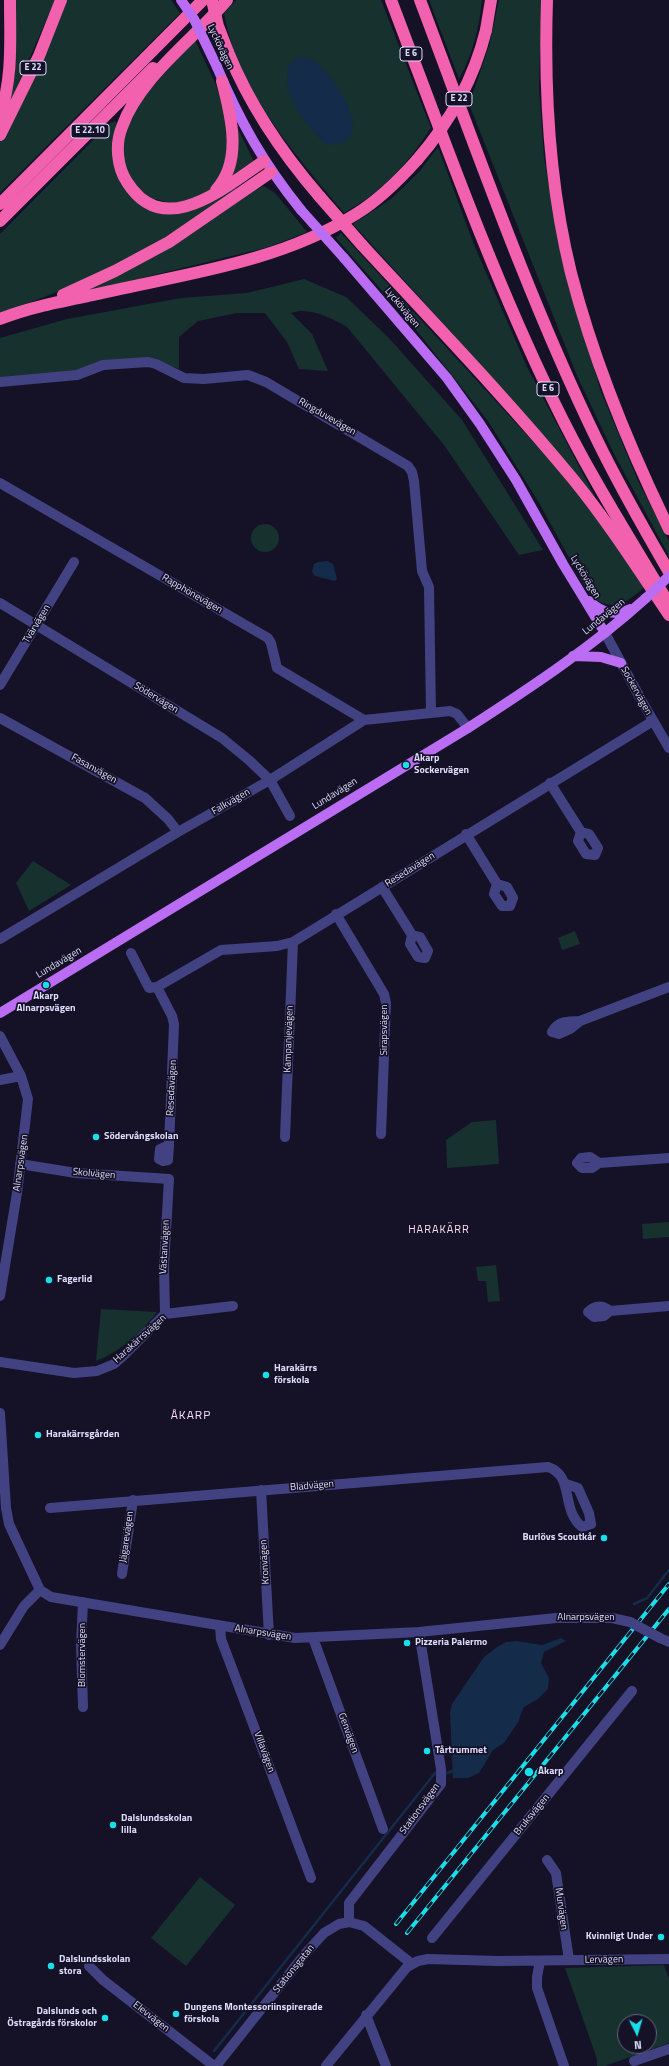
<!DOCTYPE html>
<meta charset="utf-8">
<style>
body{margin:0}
#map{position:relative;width:669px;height:2066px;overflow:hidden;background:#151227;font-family:"Titillium Web",sans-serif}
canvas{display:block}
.north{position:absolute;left:617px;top:2014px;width:40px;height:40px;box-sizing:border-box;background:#151227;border:1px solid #65637c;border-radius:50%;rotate:175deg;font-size:11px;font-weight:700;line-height:16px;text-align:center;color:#dedcfc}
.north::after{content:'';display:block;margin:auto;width:14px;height:18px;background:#19dfea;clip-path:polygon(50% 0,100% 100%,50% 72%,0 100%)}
</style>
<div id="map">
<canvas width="669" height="2066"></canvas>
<div class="north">N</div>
</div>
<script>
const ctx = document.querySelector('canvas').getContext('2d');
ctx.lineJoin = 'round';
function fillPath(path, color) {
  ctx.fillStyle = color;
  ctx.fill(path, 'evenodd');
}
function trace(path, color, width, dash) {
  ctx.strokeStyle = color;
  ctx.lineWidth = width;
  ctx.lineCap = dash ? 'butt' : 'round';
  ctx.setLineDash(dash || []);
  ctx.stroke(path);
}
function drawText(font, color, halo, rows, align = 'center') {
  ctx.font = font + ' "Titillium Web",sans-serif';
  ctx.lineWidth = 3.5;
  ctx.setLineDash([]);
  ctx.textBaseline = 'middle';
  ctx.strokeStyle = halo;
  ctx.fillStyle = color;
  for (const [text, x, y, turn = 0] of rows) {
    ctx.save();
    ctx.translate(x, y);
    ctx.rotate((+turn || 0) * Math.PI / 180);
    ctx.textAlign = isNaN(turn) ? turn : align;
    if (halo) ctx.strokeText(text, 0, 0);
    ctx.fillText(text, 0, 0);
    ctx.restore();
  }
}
fillPath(new Path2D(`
 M 14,0 L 55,0 L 6,112 Z
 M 65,0 L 171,0 L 180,13 L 0,193 L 0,142 L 19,107 Z
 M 236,0 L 381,0 L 431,128 C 407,165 383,191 344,213 C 302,163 255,109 232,46 C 229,35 226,24 224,13 Z
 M 429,0 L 482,0 C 479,28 473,54 459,79 Z
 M 499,0 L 541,0 L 539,88 L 544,157 L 561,256 L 600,389 L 638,481 L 669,541 L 669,556 L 614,454 L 578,378 L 469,104 L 489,46 Z
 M 195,40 L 216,85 L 227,117 L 227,155 L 217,184 L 206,194 L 190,201 L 171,203 L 151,198 L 138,188 L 127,174 L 123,157 L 123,138 L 141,99 Z
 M 116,121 L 122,184 L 134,199 L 150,209 L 172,213 L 234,186 L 237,190 L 157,245 L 88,280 L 0,314 L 0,234 L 110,123 Z
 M 236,124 L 254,162 L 227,182 Z
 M 438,147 L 474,245 L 528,369 L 595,497 L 452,333 L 353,224 L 391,199 L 419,172 Z
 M 264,186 L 275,193 L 307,232 L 269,247 L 72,295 L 252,190 Z
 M 341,233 L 549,459 L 593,511 L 646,586 C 625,604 610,615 588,592 L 538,501 L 488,421 L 417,331 L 336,238 Z
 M 304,279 L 346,297 L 388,337 L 462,420 L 543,550 L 519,555 L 444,445 L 347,327 C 332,318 308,306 291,313 L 312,334 L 328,371 L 299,369 L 287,342 L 265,313 L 237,313 L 198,321 L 179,337 L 179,369 L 157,361 L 78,372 L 0,379 L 0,338 L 67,319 L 181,298 L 247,293 Z
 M251 538a14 14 0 1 1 28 0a14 14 0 1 1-28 0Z
 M 33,861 L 71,885 L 29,911 L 16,883 Z
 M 575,931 L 580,944 L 562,950 L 558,938 Z
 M 496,1120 L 499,1164 L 447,1168 L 446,1140 L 472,1122 Z
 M 669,1222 L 669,1237 L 643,1239 L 642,1224 Z
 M 496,1265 L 500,1301 L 488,1302 L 486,1281 L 478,1281 L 476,1267 Z
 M 101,1309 L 157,1312 C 142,1332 120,1352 96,1361 Z
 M 200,1877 L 235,1905 L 186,1966 L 151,1938 Z
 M 664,1965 L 669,1979 L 669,2043 L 605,2066 L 597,2066 L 597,2059 L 565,1968 ZM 625,2022 L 649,2022 L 649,2046 L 625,2046 Z`), '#16312e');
fillPath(new Path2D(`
 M 299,56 C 304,58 312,59 316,62 C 338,79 381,149 325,144 C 310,128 293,109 288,87 C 286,80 288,72 289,65 Z
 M 327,561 L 333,564 L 337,579 L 335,581 L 315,576 L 312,572 L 314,564 L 318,562 Z
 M 561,1638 L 566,1641 L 544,1652 L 541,1663 L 549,1678 L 548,1689 L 538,1699 L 524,1707 L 520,1716 L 519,1721 L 504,1743 L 493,1750 L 479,1773 L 468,1778 L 453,1778 L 450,1712 L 452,1704 L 484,1657 L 497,1647 L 506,1642 L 517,1641 L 542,1645 Z`), '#142b4a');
trace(new Path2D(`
 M 634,1604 L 647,1598 L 669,1570
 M 444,1774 L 453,1771
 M 214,2051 L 435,1773 L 439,1773`), '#142b4a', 2.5);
trace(new Path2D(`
 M 0,382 L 77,375 L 103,365 L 148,362 L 156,364 L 184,378 L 204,379 L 248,375 L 266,382 L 408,466 L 412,472 L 414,481 L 422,571 L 429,587 L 431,713
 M 0,483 L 268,638 L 271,643 L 277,668 L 364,720
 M 0,603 L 222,738 L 250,761 L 270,780 L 290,816
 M 605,633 L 644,705 L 669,748
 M 0,685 L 74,562
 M 0,718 L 145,798 L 168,819 L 178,832
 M 550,783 L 581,832 L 578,841 L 586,854 L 595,855 L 598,848 L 589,834 L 581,832
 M 466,834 L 497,884 L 494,894 L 502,906 L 510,906 L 513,898 L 507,887 L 497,884
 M 382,887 L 412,935 L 410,944 L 418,957 L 425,958 L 428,951 L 420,937 L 412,935
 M 336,914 L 384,994 L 386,1003 L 381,1134
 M 0,939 L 178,832 L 270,780 L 364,720 L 450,711 L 457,714 L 468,728
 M 131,953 L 149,988 L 157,987
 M 580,1021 L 570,1029 L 559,1034 L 552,1032 C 558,1021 568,1021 580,1021 L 669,987
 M 0,1036 L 21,1076 L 28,1099 L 17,1193 L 0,1296
 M 0,1080 L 21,1076
 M 285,1137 L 293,942
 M 169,1145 L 168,1160 L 163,1161 L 159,1159 L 160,1149 L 169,1145 L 174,1024 L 172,1016 L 157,987 L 221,950 L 277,946 L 293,942 L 653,721
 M 599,1163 L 590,1157 L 581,1158 L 577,1163 L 582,1168 L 592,1168 L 599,1163 L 669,1158
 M 20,1164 L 76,1173 L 169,1179 L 164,1266 L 165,1314
 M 610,1311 L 604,1316 L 594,1317 L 588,1312 C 595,1305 602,1305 610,1311 L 669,1306
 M 0,1362 L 74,1373 L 97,1371 L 114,1364 L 123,1356 L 165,1314 L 233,1306
 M 0,1413 L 6,1508 L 9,1524 L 40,1590 L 51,1597 L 295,1638 L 419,1632 L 556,1618 L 612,1618 L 630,1622
 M 261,1490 L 269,1635
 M 50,1508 L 548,1467 C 575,1476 560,1509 582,1527 L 591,1524 L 589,1513 L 578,1488 L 566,1484
 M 122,1574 L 133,1500
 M 220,1626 L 221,1639 L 311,1878
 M 313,1638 L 383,1829
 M 660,1638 L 669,1642
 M 0,1645 L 24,1606 L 40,1590
 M 83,1707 L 81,1645 L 83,1602
 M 547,1860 L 556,1873 L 569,1960
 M 349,1922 L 349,1903 L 441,1784 L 441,1769 L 419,1632
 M 432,1938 L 632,1691
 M 540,1961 L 537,1977 L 537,1988 L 564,2066
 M 89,1966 L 103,1980 L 214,2066
 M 366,2015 L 386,2066
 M 634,2061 L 669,2049
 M 216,2066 L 305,1954 L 324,1933 L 339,1924 L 349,1922 L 364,1926 L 412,1964
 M 326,2066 L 407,1967 L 418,1961 L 428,1959 L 498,1961 L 669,1959`), '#424282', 10);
trace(new Path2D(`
 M 217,67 C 240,122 264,164 301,210
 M 344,258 L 447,378 L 480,424 L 516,480 L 563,564 L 605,633
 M 589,601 C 602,613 614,616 630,609
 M 573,656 L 601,657 L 621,663
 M 0,1013 L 468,728 C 530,688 592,647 646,598`), '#ba6cf2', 10);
trace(new Path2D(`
 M 227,0 C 194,39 139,78 122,127 C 115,144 117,167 127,182 C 164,241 225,187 264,161
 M 391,0 C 442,134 490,270 553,400 C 587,471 629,537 669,604
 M 420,0 C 476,148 528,298 597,440 C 619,485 644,529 669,572
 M 547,0 C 544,91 549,184 571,273 C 594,362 629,447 669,529
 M 486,30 L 491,0
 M 228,52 C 250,106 282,153 320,197
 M 0,116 C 13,77 10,40 10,0
 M 0,135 L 39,56 L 61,0
 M 216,190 C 243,161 231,115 222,81
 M 0,204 L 203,0
 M 0,221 L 153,68
 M 362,245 C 433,322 506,398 573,479 C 608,522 638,569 669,615
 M 63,295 L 115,271 L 169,242 L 271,172
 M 0,319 C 28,308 58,302 88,296 C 177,275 277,264 356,214 C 379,200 399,180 417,160`), '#f161ad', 12);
const rail = new Path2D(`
 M 396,1924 L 669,1584
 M 407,1933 L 669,1609`);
trace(rail, '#19dfea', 4);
trace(rail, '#151227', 2.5, [8]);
trace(new Path2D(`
 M 630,1622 L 660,1638`), '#424282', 10);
trace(new Path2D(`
 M 181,0 L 194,19 L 217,67
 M 301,210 L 344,258
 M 646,598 L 669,576`), '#ba6cf2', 10);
trace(new Path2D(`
 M 212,0 L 218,26 L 228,52
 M 417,160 C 450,122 474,79 486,30
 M 320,197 L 362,245`), '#f161ad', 12);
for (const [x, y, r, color] of [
 [406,765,4,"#19dfea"],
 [46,985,4,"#19dfea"],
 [96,1137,4,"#19dfea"],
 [49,1280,4,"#19dfea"],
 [266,1375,4,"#19dfea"],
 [38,1435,4,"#19dfea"],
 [604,1538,4,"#19dfea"],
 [407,1643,4,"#19dfea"],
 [427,1751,4,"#19dfea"],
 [529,1772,5,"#19dfea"],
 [113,1825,4,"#19dfea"],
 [661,1937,4,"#19dfea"],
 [51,1966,4,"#19dfea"],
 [176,2014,4,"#19dfea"],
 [105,2018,4,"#19dfea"]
]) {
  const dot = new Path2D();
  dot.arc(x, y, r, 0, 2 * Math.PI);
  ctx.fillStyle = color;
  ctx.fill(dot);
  trace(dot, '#151227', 1.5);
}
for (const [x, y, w] of [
 [411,54,22],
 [33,68,26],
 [459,99,26],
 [90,131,38],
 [548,389,22]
]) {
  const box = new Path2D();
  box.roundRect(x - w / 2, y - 7, w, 14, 3);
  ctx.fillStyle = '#151227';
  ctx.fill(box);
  trace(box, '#dedcfc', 1);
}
drawText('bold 9px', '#dedcfc', null, [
 ["E 6",411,54],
 ["E 22",33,68],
 ["E 22",459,99],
 ["E 22.10",90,131],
 ["E 6",548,389]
]);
drawText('10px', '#dedcfc', '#151227', [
 ["Lyckövägen",220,47,65],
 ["Lyckövägen",402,308,50],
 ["Ringduvevägen",327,417,30],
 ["Lyckövägen",585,577,59],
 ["Rapphönevägen",192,594,30],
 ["Lundavägen",604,617,-39],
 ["Tvärvägen",37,624,-59],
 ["Sockervägen",636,691,61],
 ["Södervägen",156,698,31],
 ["Fasanvägen",94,769,29],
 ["Lundavägen",335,794,-32],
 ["Falkvägen",231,802,-30],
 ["Resedavägen",410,870,-32],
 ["Lundavägen",59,963,-31],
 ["Sirapsvägen",385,1030,-90],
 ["Kampanjevägen",289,1039,-88],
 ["Resedavägen",172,1088,-87],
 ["Alnarpsvägen",21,1163,-82],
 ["Skolvägen",94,1174,5],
 ["Västanvägen",165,1247,-87],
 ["Harakärrsvägen",140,1339,-42],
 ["Bladvägen",312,1486,-5],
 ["Jägarevägen",127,1537,-82],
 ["Kronvägen",265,1562,-93],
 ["Alnarpsvägen",586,1618],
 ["Alnarpsvägen",263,1633,9],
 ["Blomstervägen",83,1655,-90],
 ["Genvägen",348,1733,70],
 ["Villavägen",264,1752,70],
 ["Stationsvägen",420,1809,-54],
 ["Bruksvägen",532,1815,-51],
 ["Murvägen",561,1909,82],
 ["Lervägen",604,1960,-1],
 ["Stationsgatan",294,1969,-51],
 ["Elevvägen",151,2017,38]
]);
drawText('bold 10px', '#dedcfc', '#151227', [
 ["Åkarp",414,759],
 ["Sockervägen",414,771],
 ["Åkarp",46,997,"center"],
 ["Alnarpsvägen",46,1009,"center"],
 ["Södervångskolan",104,1137],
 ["Fagerlid",57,1280],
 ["Harakärrs",274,1369],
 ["förskola",274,1381],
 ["Harakärrsgården",46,1435],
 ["Burlövs Scoutkår",596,1538,"right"],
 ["Pizzeria Palermo",415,1643],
 ["Tårtrummet",435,1751],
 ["Åkarp",538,1772],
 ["Dalslundsskolan",121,1819],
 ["lilla",121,1831],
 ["Kvinnligt Under",653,1937,"right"],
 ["Dalslundsskolan",59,1960],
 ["stora",59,1972],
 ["Dungens Montessoriinspirerade",184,2008],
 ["förskola",184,2020],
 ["Dalslunds och",97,2012,"right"],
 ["Östragårds förskolor",97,2024,"right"]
], 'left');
ctx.letterSpacing = '1px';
drawText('11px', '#fcddf2', '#151227', [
 ["HARAKÄRR",439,1230]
]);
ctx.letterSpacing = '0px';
ctx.letterSpacing = '1px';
drawText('12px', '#fcddf2', '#151227', [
 ["ÅKARP",191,1416]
]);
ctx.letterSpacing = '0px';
</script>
